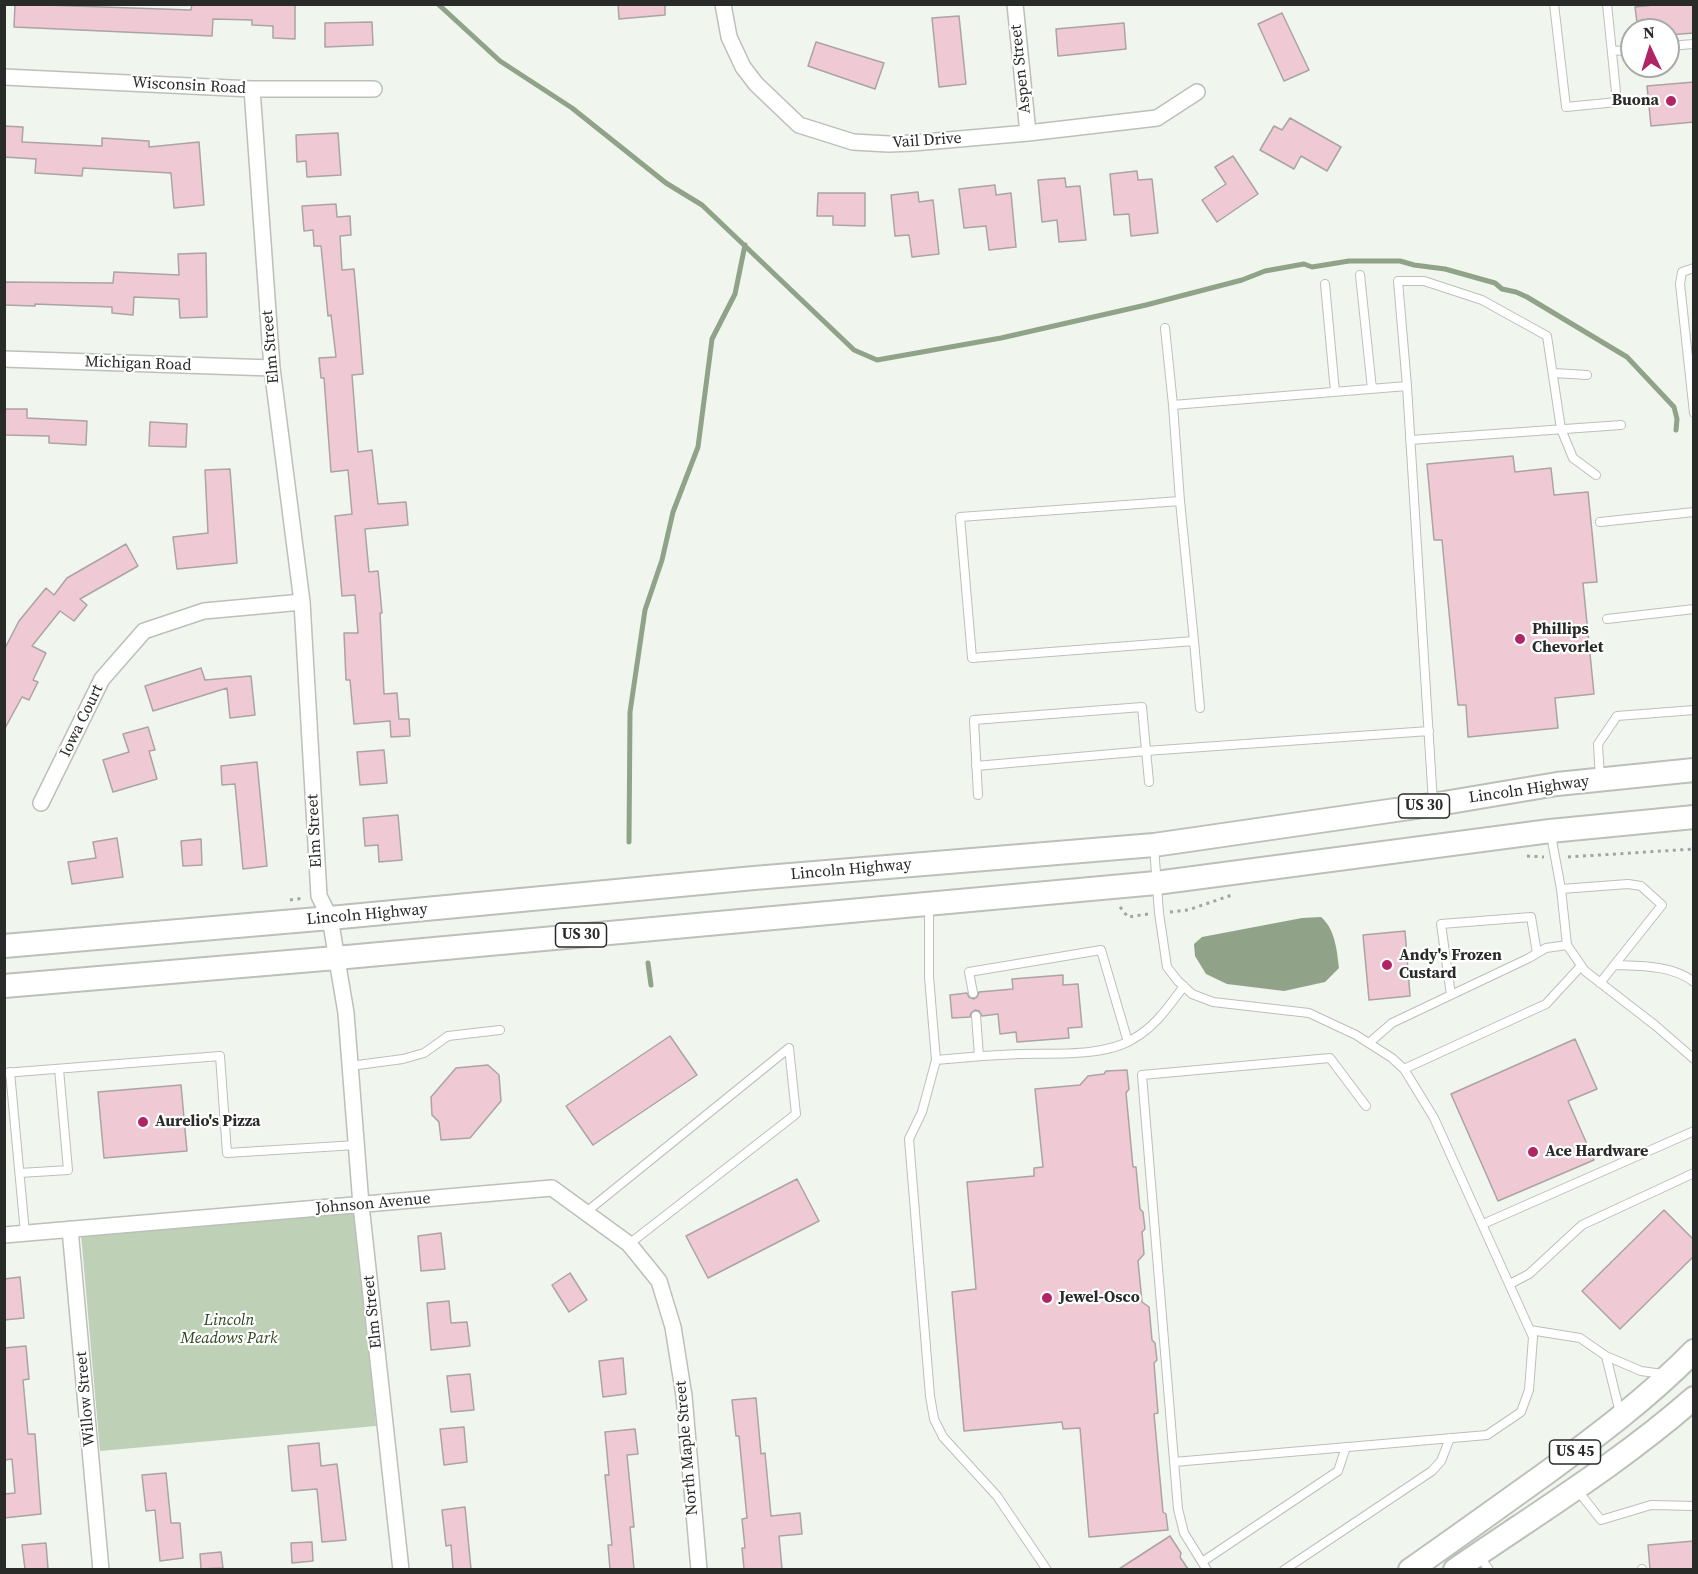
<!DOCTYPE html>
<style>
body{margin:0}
#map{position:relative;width:1698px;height:1574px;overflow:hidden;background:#f0f5ee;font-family:"Source Serif 4",serif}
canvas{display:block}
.frame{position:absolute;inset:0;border:6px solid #292b28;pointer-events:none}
.north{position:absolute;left:1620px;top:18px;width:60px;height:60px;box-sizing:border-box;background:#fff;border:2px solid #a9aaa9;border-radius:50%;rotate:356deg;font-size:16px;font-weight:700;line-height:24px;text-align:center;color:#292b28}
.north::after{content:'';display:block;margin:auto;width:21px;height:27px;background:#b02664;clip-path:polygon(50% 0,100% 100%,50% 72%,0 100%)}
</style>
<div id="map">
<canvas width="1698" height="1574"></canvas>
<div class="frame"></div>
<div class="north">N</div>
</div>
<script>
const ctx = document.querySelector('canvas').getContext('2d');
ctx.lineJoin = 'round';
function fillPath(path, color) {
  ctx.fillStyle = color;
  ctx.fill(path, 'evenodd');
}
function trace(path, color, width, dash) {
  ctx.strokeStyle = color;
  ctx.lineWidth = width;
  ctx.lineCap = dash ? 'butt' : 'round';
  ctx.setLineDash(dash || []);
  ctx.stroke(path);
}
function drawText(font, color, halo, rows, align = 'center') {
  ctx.font = font + ' "Source Serif 4",serif';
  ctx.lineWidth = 4.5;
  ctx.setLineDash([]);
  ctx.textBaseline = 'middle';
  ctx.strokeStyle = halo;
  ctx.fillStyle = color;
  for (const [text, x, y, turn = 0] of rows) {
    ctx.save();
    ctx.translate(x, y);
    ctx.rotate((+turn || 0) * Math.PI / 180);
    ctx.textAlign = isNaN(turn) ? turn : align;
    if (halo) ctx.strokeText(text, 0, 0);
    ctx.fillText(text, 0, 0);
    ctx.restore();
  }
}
fillPath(new Path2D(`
 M 357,1210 L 376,1426 L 100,1451 L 81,1234 Z`), '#bed0b6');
fillPath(new Path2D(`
 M 1321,917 C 1335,929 1337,950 1339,968 L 1325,982 L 1284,991 L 1227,984 L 1206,974 L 1195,956 L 1194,944 L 1202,937 L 1302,918 Z`), '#90a388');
trace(new Path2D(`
 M 438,4 L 500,61 L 572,108 L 666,183 L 702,205 L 854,350 L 877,360 L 1001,338 L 1146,305 L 1242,280 L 1265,271 L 1304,264 L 1312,267 L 1349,261 L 1400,261 L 1414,265 L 1445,269 L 1495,283 L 1502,289 L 1516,292 L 1527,297 L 1627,357 L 1674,407 L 1677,419 L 1676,430
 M 629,842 L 630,712 L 645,610 L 662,560 L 673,512 L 698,447 L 712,339 L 735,294 L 745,245
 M 648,963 L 651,985`), '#90a388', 5);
const building = new Path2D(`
 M 15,4 L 191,10 L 192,4 L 295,4 L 295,39 L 273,38 L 273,26 L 252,25 L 252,20 L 213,19 L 212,36 L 14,27 Z
 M 618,4 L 665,4 L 665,15 L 619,19 Z
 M 1664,4 L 1694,4 L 1694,33 L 1668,35 L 1668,30 L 1638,30 L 1635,7 Z
 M 1282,13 L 1309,70 L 1284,81 L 1258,24 Z
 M 959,16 L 966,84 L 939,87 L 932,18 Z
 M 372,22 L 373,45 L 325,47 L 325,23 Z
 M 1124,23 L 1126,49 L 1058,56 L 1056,29 Z
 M 816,42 L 884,63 L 875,89 L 808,66 Z
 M 1694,82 L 1694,122 L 1651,126 L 1647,86 Z
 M 1290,118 L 1341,147 L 1327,171 L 1301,156 L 1294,169 L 1260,150 L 1274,126 L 1282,130 Z
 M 4,126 L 23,127 L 22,142 L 102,146 L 102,138 L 149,141 L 149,147 L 199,142 L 204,205 L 174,208 L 171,173 L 83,168 L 82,176 L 35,173 L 36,159 L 4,157 Z
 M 338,133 L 341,175 L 307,177 L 306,161 L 297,162 L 296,135 Z
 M 1233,156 L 1258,194 L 1217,222 L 1202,200 L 1226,184 L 1215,167 Z
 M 1137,171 L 1138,180 L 1152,179 L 1158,233 L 1131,236 L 1129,214 L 1114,215 L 1110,174 Z
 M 1065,178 L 1066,187 L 1080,186 L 1086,240 L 1059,242 L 1057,220 L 1042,222 L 1038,180 Z
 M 995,185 L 996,195 L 1011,193 L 1016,247 L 989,250 L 986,226 L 964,228 L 959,189 Z
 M 918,192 L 919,202 L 933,200 L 939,254 L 912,257 L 909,235 L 895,236 L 891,195 Z
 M 818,193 L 865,193 L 865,226 L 833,225 L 833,216 L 817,216 Z
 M 336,204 L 337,217 L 350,216 L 351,235 L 340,236 L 342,270 L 354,269 L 358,313 L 363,374 L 352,375 L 358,452 L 372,450 L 378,504 L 406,502 L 408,525 L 365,529 L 369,572 L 378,571 L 382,613 L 380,613 L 384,694 L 397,693 L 399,719 L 409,719 L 410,736 L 391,737 L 390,721 L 354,724 L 350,680 L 346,680 L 344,633 L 358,633 L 355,595 L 342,596 L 335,516 L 352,514 L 348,470 L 331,472 L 324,378 L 321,378 L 319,358 L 336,357 L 331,315 L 328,316 L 321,246 L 314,246 L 313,230 L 304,231 L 302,206 Z
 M 206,253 L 207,317 L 180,318 L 179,299 L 134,297 L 133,315 L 112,313 L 112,307 L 35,304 L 35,306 L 4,305 L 4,282 L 113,283 L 114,272 L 179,275 L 178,254 Z
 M 4,409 L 27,409 L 27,418 L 87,421 L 86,445 L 49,443 L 49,436 L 4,435 Z
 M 150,422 L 187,424 L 186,447 L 149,446 Z
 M 1513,456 L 1515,472 L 1551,468 L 1554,495 L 1588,492 L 1597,582 L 1583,583 L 1594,694 L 1555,698 L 1558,728 L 1468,737 L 1466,705 L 1458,705 L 1442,540 L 1434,540 L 1427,464 Z
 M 230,469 L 237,563 L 177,569 L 173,537 L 208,533 L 205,470 Z
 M 126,544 L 138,566 L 80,599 L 87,605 L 74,621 L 60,611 L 32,646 L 46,653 L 33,680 L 38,682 L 29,700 L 22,697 L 4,730 L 4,650 L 19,621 L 46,588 L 54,595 L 67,578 Z
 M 201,668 L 205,680 L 251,676 L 255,715 L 230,718 L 227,688 L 153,711 L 145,686 Z
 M 148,727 L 155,750 L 149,751 L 157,779 L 113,792 L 103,760 L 129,752 L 123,734 Z
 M 384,750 L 387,783 L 360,785 L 357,752 Z
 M 257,762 L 267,866 L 243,869 L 235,784 L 222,785 L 221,766 Z
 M 398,815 L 402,860 L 379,862 L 378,845 L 365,846 L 363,818 Z
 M 117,838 L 123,877 L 72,884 L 68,862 L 96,858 L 93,842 Z
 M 201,839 L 202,865 L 183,866 L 181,841 Z
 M 1405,931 L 1410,996 L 1369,1000 L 1363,935 Z
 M 1063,975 L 1063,985 L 1078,984 L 1082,1027 L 1068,1028 L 1069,1038 L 1017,1042 L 1016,1032 L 1000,1034 L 998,1014 L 982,1016 L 979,1011 L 975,1010 L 971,1013 L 970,1017 L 952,1018 L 950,995 L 967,993 L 969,997 L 974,999 L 977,997 L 979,992 L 1013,989 L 1012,979 Z
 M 670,1036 L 697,1075 L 593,1145 L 566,1106 Z
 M 1575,1039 L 1597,1089 L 1568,1101 L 1594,1160 L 1498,1201 L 1451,1094 Z
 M 488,1065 L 499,1075 L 501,1101 L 470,1138 L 441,1140 L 439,1122 L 432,1115 L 431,1097 L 456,1068 Z
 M 1127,1070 L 1129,1089 L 1126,1093 L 1133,1167 L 1136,1167 L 1140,1209 L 1143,1212 L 1145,1229 L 1142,1232 L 1144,1254 L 1138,1261 L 1142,1302 L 1149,1307 L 1152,1340 L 1155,1343 L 1157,1360 L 1154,1363 L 1158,1413 L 1154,1414 L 1163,1512 L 1166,1514 L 1168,1530 L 1089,1537 L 1080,1428 L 1063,1429 L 1062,1422 L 964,1431 L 952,1292 L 976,1289 L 967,1182 L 1034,1176 L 1034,1168 L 1043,1167 L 1035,1089 L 1080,1085 L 1088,1076 L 1104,1074 L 1106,1071 Z
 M 181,1085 L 187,1151 L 104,1158 L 98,1092 Z
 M 797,1179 L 819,1221 L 708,1278 L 686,1236 Z
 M 1664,1210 L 1694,1240 L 1694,1256 L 1620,1329 L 1582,1291 Z
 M 441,1233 L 445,1269 L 421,1271 L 418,1236 Z
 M 570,1273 L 587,1300 L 569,1312 L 552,1285 Z
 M 20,1277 L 24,1318 L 4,1320 L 4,1279 Z
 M 449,1301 L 451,1323 L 467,1322 L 470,1346 L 431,1350 L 427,1303 Z
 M 26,1346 L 29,1379 L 23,1380 L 28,1434 L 35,1434 L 41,1514 L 4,1518 L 4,1494 L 15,1493 L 12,1459 L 4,1460 L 4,1348 Z
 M 623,1358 L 626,1394 L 603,1397 L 599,1361 Z
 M 470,1374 L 474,1410 L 451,1412 L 447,1376 Z
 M 756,1398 L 761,1454 L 765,1453 L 771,1516 L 800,1513 L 802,1534 L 779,1536 L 782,1569 L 744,1569 L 742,1548 L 745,1548 L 742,1519 L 747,1518 L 739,1436 L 736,1436 L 732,1400 Z
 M 464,1427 L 467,1462 L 444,1465 L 440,1429 Z
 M 635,1429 L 638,1454 L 627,1455 L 634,1527 L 630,1527 L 634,1569 L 610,1569 L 608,1545 L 612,1545 L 605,1475 L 609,1475 L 605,1432 Z
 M 319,1443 L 321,1466 L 337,1464 L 346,1540 L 322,1542 L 317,1489 L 292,1491 L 288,1446 Z
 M 166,1473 L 171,1523 L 180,1523 L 183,1558 L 160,1561 L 155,1510 L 146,1511 L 142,1475 Z
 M 465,1507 L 471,1569 L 453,1569 L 451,1545 L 446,1546 L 442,1510 Z
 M 1170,1536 L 1181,1553 L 1180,1557 L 1188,1569 L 1119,1569 Z
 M 1694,1541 L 1694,1569 L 1650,1569 L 1648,1545 Z
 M 312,1542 L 313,1561 L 292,1563 L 291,1543 Z
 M 46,1543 L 48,1569 L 25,1569 L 22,1545 Z
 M 221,1552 L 223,1568 L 201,1569 L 200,1554 Z`);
fillPath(building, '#efcad5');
trace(building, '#aba3a5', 1.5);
const service = new Path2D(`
 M 1554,4 L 1566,107 L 1617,102 L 1607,4
 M 1668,46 L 1694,44
 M 1612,51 L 1632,50
 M 1694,268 L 1682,272 L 1680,284 L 1694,413
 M 1360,275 L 1372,389
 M 1325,284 L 1335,392
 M 1165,328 L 1173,405
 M 1554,373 L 1587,375
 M 1410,440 L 1621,425
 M 1180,501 L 1194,641
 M 1600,522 L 1694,512
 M 1607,619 L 1694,609
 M 1200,708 L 1194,641 L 972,658 L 960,517 L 1180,501 L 1173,405 L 1407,386
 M 976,766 L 1146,751 L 1429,731
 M 1600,779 L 1598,744 L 1617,716 L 1694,710
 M 978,795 L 974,720 L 1142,707 L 1149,782
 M 1433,803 L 1407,386 L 1398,281 L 1424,281 L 1482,300 L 1547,336 L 1561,429 L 1573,458 L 1596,475
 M 1551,835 L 1561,889 L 1567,945 L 1585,971 L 1656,1026 L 1694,1059
 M 1154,847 L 1159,913 L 1167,967 L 1178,981 L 1192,994 L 1213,1002 L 1309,1013 L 1356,1035 L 1392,1058 L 1404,1069 L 1434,1118 L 1533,1337 L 1529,1390 L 1521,1412 L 1487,1435 L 1174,1462
 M 1561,889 L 1628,884 L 1641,886 L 1662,905 L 1600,983
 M 929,906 L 929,977 L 936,1060 L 922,1112 L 909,1139 L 930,1396 L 934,1419 L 943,1437 L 997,1496 L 1047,1570
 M 1615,965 C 1641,966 1672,965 1694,982
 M 973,993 L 969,972 L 1101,950 L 1128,1042
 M 1451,995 L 1441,924 L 1531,917 L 1537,953
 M 976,1016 L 979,1056
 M 1369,1043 L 1392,1023 L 1529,958 L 1546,948 L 1567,945
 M 936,1060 C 964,1057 992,1055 1019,1054 C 1053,1053 1104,1057 1133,1039 C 1155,1027 1169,1006 1184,986
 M 350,1066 L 403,1059 L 424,1053 L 448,1036 L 500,1030
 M 1404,1069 L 1546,1004 L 1581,966
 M 10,1072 L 25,1233
 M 4,1073 L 220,1056 L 227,1153 L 356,1145
 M 20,1173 L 68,1170 L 59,1069
 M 585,1213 L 789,1048 L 796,1114 L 629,1244
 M 1483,1224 L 1694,1131
 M 1510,1284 L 1529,1274 L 1582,1225 L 1694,1173
 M 1530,1330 L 1580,1338 L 1606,1356 L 1641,1371 L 1663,1374
 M 1606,1356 L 1620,1413
 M 1578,1491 L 1601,1520 L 1651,1505 L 1694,1506
 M 1479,1555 L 1489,1570
 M 1202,1562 L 1338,1471 L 1346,1447
 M 1207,1570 L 1184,1533 L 1178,1509 L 1142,1075 L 1330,1058 L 1366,1106
 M 1284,1570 L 1432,1471 L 1441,1461 L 1450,1438
 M 1642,1570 L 1642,1569`);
const minor = new Path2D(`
 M 723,4 L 729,37 L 743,67 L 756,84 L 799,125 L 853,142 L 889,144 L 913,143 L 1028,133 L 1157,118 L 1197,92
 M 1015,4 L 1028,133
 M 4,77 L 252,89 L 374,89
 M 252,89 L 272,368 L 302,602 L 319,896 L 330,918 L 346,1013 L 361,1205 L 401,1570
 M 4,359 L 272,368
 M 41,803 L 102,679 L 144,631 L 204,611 L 302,602
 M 70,1229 L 101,1570
 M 4,1235 L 552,1188 L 629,1244 L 659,1281 L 673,1327 L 684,1396 L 699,1570`);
const primary = new Path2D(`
 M 4,946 L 330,918 L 754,878 L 1154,845 L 1444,803 L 1557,784 L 1694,770
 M 4,986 L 336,958 L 1156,883 L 1550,831 L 1694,817
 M 1410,1570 C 1456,1538 1500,1506 1545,1474 C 1597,1436 1649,1397 1694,1351
 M 1455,1570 C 1536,1514 1620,1463 1694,1398`);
trace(service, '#bbc0b9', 10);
trace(minor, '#bbc0b9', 18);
trace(primary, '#bbc0b9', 26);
trace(new Path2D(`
 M 1527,856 L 1544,857
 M 1568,857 L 1694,849
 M 290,900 L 304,898
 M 1120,907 L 1128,917 L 1148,914
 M 1170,912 L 1188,910 L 1232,895`), '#a2a6a0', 3, [3, 4.5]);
trace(service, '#fff', 8);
trace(minor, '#fff', 15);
trace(primary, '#fff', 22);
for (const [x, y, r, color] of [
 [1671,101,6,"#b02664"],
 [1520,639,6,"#b02664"],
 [1387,965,6,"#b02664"],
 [143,1122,6,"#b02664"],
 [1533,1152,6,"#b02664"],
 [1047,1298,6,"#b02664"]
]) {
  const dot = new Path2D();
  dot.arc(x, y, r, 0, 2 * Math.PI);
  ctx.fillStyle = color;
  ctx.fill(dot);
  trace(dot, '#fff', 2);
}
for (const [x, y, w] of [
 [1424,806,51],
 [581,935,51],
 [1575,1452,51]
]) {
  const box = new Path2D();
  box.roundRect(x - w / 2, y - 12, w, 24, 4.5);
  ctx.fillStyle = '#fff';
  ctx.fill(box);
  trace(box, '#292b28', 1.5);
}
drawText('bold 15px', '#292b28', null, [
 ["US 30",1424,806],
 ["US 30",581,935],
 ["US 45",1575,1452]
]);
drawText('16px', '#292b28', '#fff', [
 ["Aspen Street",1021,69,-96],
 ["Wisconsin Road",189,86,3],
 ["Vail Drive",927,141,-4],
 ["Elm Street",271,347,-95],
 ["Michigan Road",138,364,2],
 ["Iowa Court",82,721,-64],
 ["Lincoln Highway",1529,790,-8],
 ["Elm Street",315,831,-93],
 ["Lincoln Highway",851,870,-5],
 ["Lincoln Highway",367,915,-5],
 ["Johnson Avenue",373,1204,-5],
 ["Elm Street",373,1312,-96],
 ["Willow Street",86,1399,-95],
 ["North Maple Street",687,1448,-95]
]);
drawText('bold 16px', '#292b28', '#fff', [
 ["Buona",1659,101,"right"],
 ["Phillips",1532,630],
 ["Chevorlet",1532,648],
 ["Andy's Frozen",1399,956],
 ["Custard",1399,974],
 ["Aurelio's Pizza",155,1122],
 ["Ace Hardware",1545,1152],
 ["Jewel-Osco",1059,1298]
], 'left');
drawText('italic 16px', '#2b471d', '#fff', [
 ["Lincoln",229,1321],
 ["Meadows Park",229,1339]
]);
</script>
